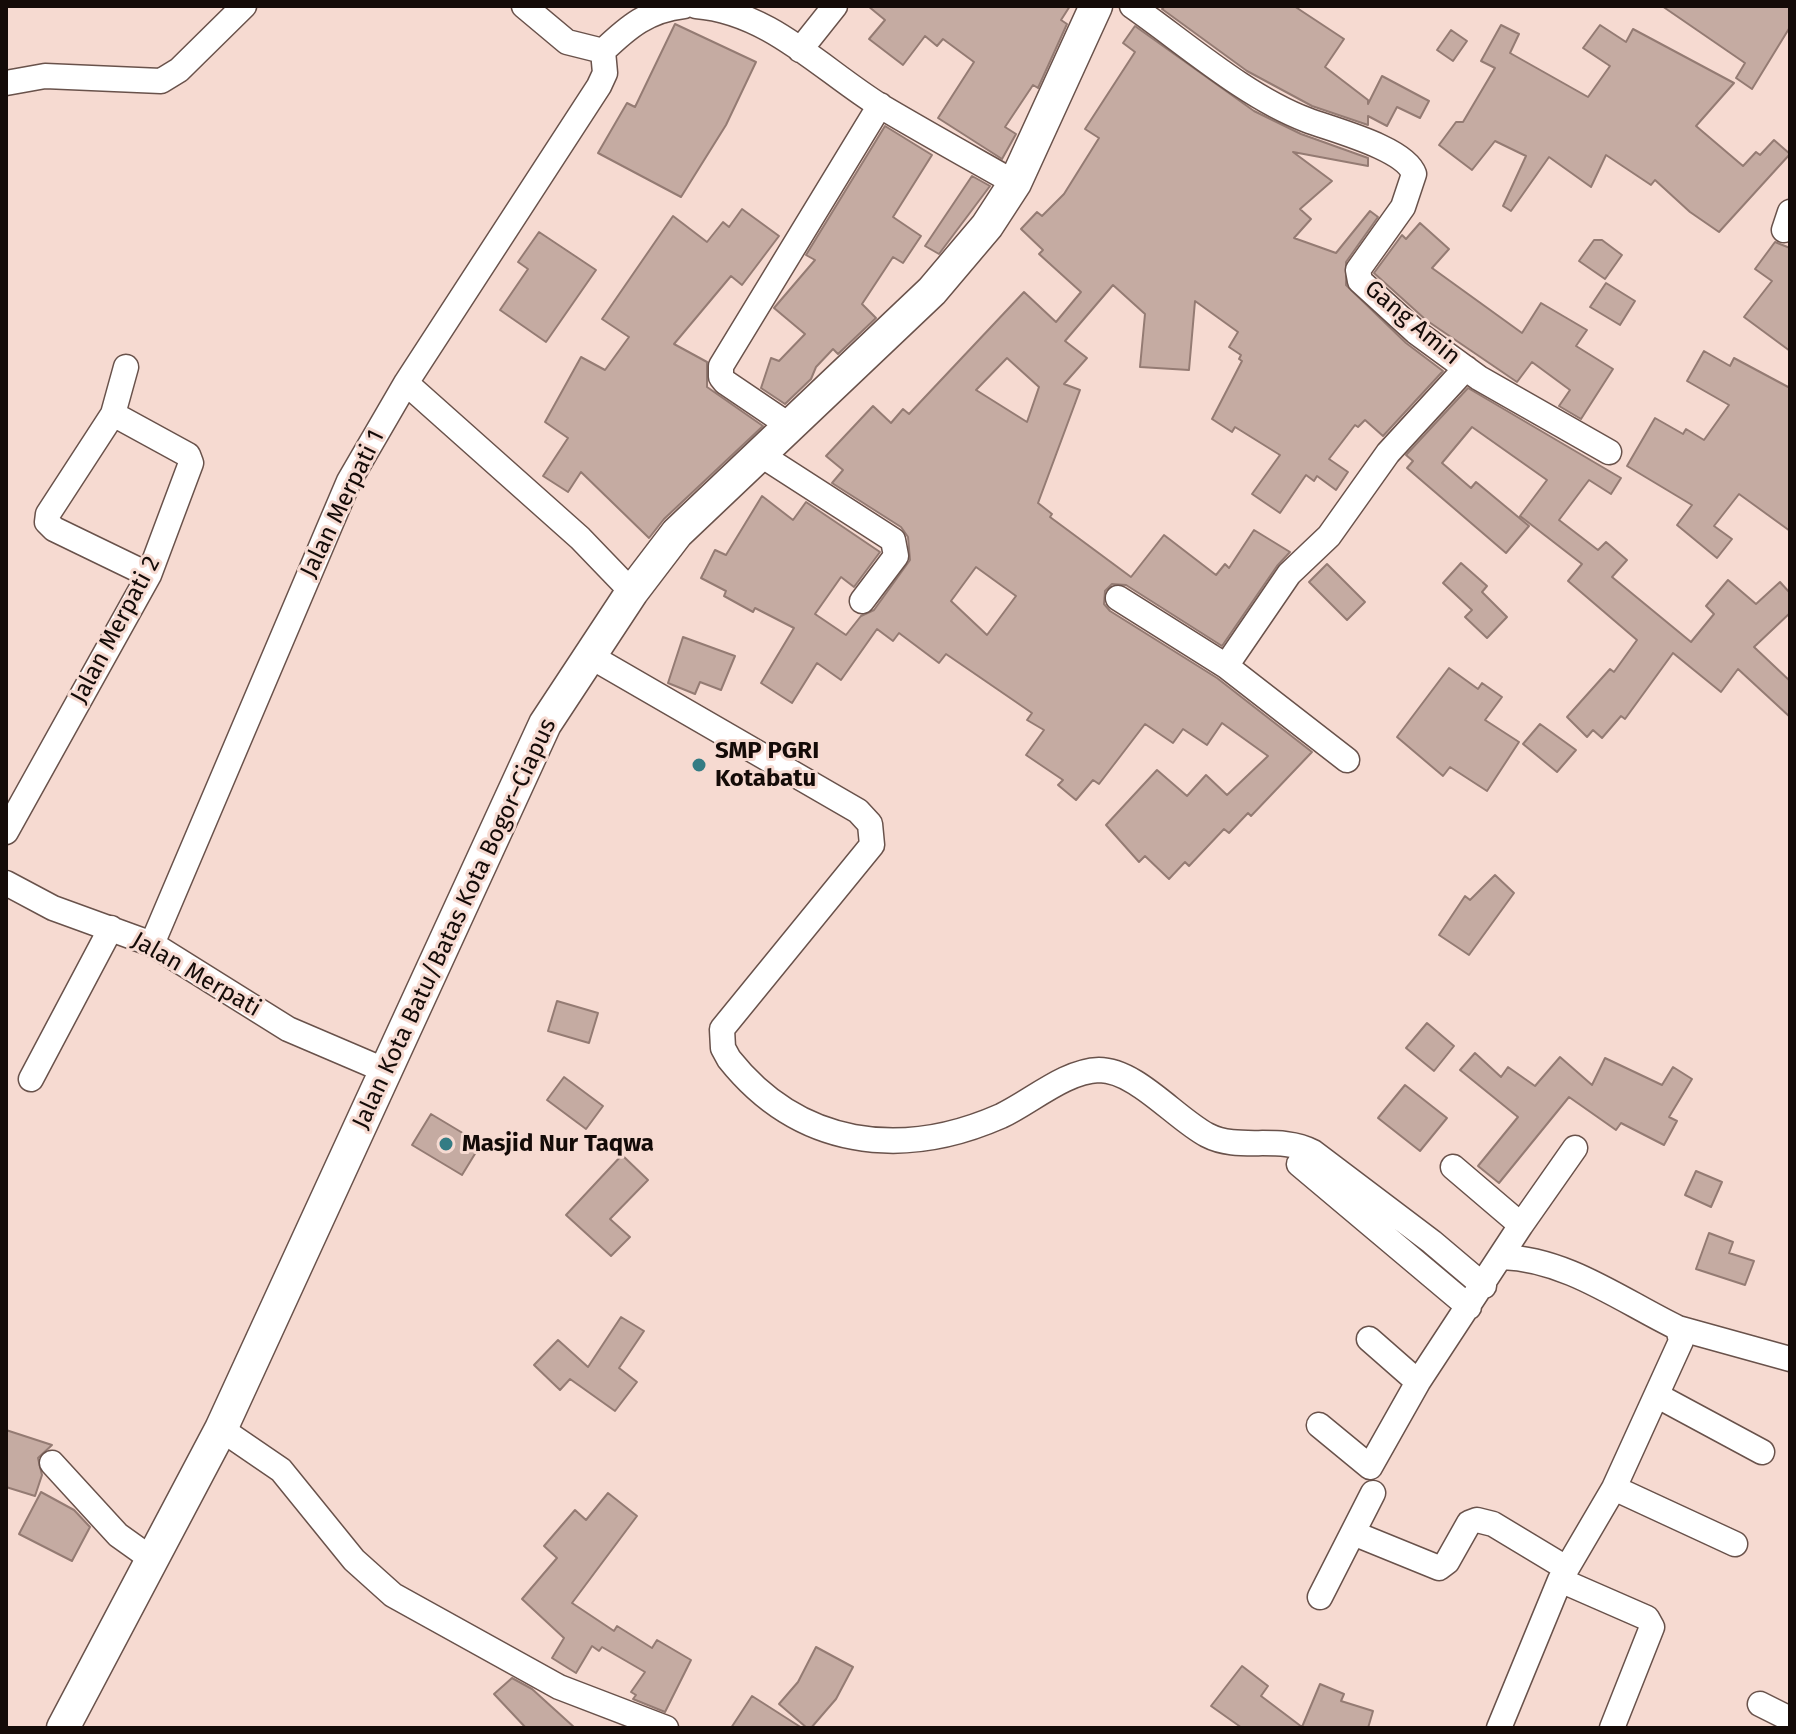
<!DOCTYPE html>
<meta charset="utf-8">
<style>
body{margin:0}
#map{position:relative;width:1796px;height:1734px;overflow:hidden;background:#f6dad1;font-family:"Fira Sans",sans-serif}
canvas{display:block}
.frame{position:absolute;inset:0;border:8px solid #140b08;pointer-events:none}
</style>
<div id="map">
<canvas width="1796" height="1734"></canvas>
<div class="frame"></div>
</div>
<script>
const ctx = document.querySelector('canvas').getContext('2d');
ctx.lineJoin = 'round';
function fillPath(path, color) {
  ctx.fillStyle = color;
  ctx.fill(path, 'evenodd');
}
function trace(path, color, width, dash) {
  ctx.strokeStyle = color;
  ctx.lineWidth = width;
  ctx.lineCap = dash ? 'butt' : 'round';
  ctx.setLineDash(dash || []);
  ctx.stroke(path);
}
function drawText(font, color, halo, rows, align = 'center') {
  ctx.font = font + ' "Fira Sans",sans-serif';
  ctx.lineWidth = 6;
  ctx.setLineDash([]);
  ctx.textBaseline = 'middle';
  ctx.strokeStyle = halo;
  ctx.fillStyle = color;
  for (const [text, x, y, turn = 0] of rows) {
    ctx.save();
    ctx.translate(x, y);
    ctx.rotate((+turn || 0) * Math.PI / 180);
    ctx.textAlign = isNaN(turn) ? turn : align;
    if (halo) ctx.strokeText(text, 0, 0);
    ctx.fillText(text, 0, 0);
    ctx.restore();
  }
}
const building = new Path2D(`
 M 868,6 L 1070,6 L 1061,20 L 1067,24 L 1038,88 L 1033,85 L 1005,127 L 1016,134 L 1002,159 L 938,118 L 974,62 L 943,39 L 937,46 L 925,36 L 903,65 L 869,39 L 885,20 Z
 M 1165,6 L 1294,6 L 1344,39 L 1325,67 L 1368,100 L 1368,104 L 1382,76 L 1429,101 L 1420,118 L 1397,107 L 1387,126 L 1368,116 L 1368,125 L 1312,106 L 1247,71 L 1162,9 Z
 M 1662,6 L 1790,6 L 1790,27 L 1752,89 L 1736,78 L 1745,63 Z
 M 675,24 L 756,62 L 726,125 L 681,197 L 598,153 L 627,103 L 635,107 Z
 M 1501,25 L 1519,34 L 1510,53 L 1588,97 L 1610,66 L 1583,48 L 1600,25 L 1626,42 L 1633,29 L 1734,83 L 1696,126 L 1743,166 L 1756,152 L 1760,155 L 1774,140 L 1790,154 L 1719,232 L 1690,212 L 1655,180 L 1651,185 L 1606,155 L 1591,187 L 1549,157 L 1511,211 L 1503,206 L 1526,156 L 1495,141 L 1472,170 L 1439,145 L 1456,122 L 1463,122 L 1495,68 L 1481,61 Z
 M 1135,26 L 1254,111 L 1301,134 L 1368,158 L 1368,166 L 1293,152 L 1332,181 L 1300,209 L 1311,219 L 1294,238 L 1336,253 L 1370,211 L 1378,217 L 1346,262 L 1346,285 L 1406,343 L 1443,371 L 1383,436 L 1365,420 L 1358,427 L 1355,425 L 1329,459 L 1348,472 L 1336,490 L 1317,476 L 1314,481 L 1306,475 L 1280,513 L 1252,494 L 1280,455 L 1235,427 L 1232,432 L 1212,419 L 1242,361 L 1239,359 L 1241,355 L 1229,347 L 1238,332 L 1195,301 L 1189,370 L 1140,367 L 1145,314 L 1113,285 L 1065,341 L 1087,358 L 1064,384 L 1080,390 L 1038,503 L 1052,514 L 1050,517 L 1131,577 L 1164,535 L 1216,575 L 1225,564 L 1229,568 L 1254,530 L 1290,552 L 1277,566 L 1222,646 L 1126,585 L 1112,584 L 1105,591 L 1104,604 L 1110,611 L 1217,678 L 1312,752 L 1251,816 L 1248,813 L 1229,833 L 1224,829 L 1189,866 L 1185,862 L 1169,879 L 1145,856 L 1139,862 L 1106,825 L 1157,770 L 1187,796 L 1206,775 L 1227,795 L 1268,756 L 1222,723 L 1207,745 L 1183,729 L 1173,743 L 1145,724 L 1099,784 L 1093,780 L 1076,800 L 1058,785 L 1063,780 L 1026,755 L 1044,730 L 1027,720 L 1032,713 L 946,654 L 939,663 L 899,633 L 893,641 L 877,629 L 841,680 L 817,663 L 792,703 L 761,683 L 794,628 L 755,608 L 753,612 L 724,596 L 726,591 L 701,578 L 715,550 L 726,555 L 762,496 L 793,520 L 806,502 L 880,552 L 854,587 L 841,577 L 815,614 L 846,635 L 861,616 L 874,610 L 910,560 L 908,537 L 901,527 L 832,483 L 843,470 L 826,456 L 873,406 L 891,423 L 903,409 L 909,414 L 1024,292 L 1056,322 L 1081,292 L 1039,254 L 1043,250 L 1021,229 L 1037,212 L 1042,216 L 1064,194 L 1099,138 L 1085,129 L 1135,52 L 1123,43 ZM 1007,358 L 1039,387 L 1027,422 L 976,390 ZM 976,567 L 1016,596 L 987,635 L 951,601 Z
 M 1451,30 L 1467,41 L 1453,61 L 1437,50 Z
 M 885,126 L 932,155 L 893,217 L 921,236 L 903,263 L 893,257 L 862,304 L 876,318 L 838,354 L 833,349 L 816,367 L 811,379 L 785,404 L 761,388 L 771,358 L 779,361 L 805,334 L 774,308 L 815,260 L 806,255 Z
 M 972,176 L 990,186 L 939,254 L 925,246 Z
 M 742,209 L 779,236 L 742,285 L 731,276 L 674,344 L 707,362 L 707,387 L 763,426 L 664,519 L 649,538 L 581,472 L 568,492 L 543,476 L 568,438 L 545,422 L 581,357 L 605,370 L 629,337 L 602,319 L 673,216 L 707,242 L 723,222 L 729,227 Z
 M 1420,223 L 1449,249 L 1432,268 L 1522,333 L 1541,303 L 1587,330 L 1576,346 L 1613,369 L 1581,419 L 1559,406 L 1570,390 L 1532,362 L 1517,382 L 1426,320 L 1374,273 L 1402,235 L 1406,239 Z
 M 539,232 L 596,270 L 546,342 L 500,310 L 528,269 L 518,262 Z
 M 1594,240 L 1602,240 L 1622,255 L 1605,279 L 1579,261 Z
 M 1775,242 L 1790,248 L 1790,351 L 1744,317 L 1772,281 L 1755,269 Z
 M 1606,283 L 1635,301 L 1620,325 L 1590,307 Z
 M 1704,351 L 1730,366 L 1734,358 L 1790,388 L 1790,531 L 1739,494 L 1714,526 L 1732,539 L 1717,558 L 1677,525 L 1692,505 L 1627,466 L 1655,418 L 1683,434 L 1686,429 L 1704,440 L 1729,405 L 1687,381 Z
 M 1468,388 L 1621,478 L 1611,494 L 1589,480 L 1559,520 L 1598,550 L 1606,542 L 1627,560 L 1612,577 L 1691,642 L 1714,614 L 1706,606 L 1728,580 L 1756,604 L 1780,582 L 1790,593 L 1790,613 L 1754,647 L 1790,681 L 1790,717 L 1738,669 L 1721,692 L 1673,653 L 1625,719 L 1621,716 L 1602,738 L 1593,730 L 1587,737 L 1567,717 L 1610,669 L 1614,672 L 1637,640 L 1568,581 L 1582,564 L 1520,516 L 1547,480 L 1472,427 L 1442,463 L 1471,488 L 1476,482 L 1529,526 L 1506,553 L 1407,468 L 1413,461 L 1406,455 Z
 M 1461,563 L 1487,586 L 1482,592 L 1507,617 L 1487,638 L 1465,617 L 1472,610 L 1443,583 Z
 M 1327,564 L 1365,602 L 1347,620 L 1309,582 Z
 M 683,637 L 735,656 L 721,690 L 700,682 L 695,694 L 668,683 Z
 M 1449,668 L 1478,689 L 1482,683 L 1502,697 L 1485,720 L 1519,742 L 1487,791 L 1450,767 L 1443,776 L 1397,737 Z
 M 1540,724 L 1576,750 L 1557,772 L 1523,744 Z
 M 1495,875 L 1514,893 L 1469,955 L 1439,935 L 1465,896 L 1470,900 Z
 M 557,1001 L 598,1013 L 589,1043 L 548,1031 Z
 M 1427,1023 L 1454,1046 L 1434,1071 L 1406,1048 Z
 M 1475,1053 L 1501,1077 L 1508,1067 L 1535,1086 L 1560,1057 L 1592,1085 L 1605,1058 L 1662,1085 L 1673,1067 L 1692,1079 L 1669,1117 L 1677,1121 L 1664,1145 L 1621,1123 L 1616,1130 L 1569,1097 L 1499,1183 L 1478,1166 L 1518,1117 L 1460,1070 Z
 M 564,1077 L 603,1106 L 586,1129 L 547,1100 Z
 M 1405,1085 L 1447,1118 L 1420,1151 L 1378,1118 Z
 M 431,1114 L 481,1144 L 462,1175 L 412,1145 Z
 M 622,1155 L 648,1180 L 610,1219 L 630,1237 L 611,1256 L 566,1215 Z
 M 1696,1171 L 1722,1182 L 1711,1207 L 1685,1195 Z
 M 1709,1233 L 1733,1242 L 1729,1253 L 1754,1261 L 1745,1285 L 1696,1269 Z
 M 621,1317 L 644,1331 L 619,1368 L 637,1382 L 615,1411 L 570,1379 L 560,1390 L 534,1365 L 558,1340 L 588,1367 Z
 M 6,1430 L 52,1445 L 38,1458 L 42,1475 L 35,1496 L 6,1487 Z
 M 41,1492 L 74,1510 L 90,1527 L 72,1561 L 19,1534 Z
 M 608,1493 L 637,1516 L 572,1603 L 614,1631 L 617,1626 L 652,1648 L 657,1640 L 691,1660 L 665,1712 L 633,1699 L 636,1695 L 631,1692 L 645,1672 L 602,1647 L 599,1651 L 592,1646 L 576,1673 L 552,1658 L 564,1638 L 522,1599 L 557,1558 L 544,1546 L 575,1510 L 586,1520 Z
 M 816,1647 L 853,1667 L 836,1699 L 811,1728 L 807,1728 L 779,1704 L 798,1682 Z
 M 1242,1666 L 1268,1686 L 1261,1696 L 1302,1727 L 1320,1684 L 1344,1694 L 1341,1701 L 1373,1711 L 1368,1728 L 1242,1728 L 1211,1706 Z
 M 512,1678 L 532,1689 L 575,1728 L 526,1728 L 494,1694 Z
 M 752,1696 L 802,1728 L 731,1728 Z`);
fillPath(building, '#c5aba2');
trace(building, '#947b73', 2);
const street = new Path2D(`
 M 524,6 L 567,42 L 603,51 C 628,27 648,10 684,6
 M 696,6 C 770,12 822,70 882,107 C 926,133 971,158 1015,183
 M 1132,6 C 1185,43 1246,97 1307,120 C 1333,130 1405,148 1414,174 L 1403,207 L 1358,270 L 1360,281 L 1416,332 L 1479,378 L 1609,452
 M 800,50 L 835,6
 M 6,83 L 45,76 L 161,81 L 179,70 L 244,6
 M 1784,230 L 1790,212
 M 126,367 L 113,414 L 48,514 L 47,522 L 54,529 L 149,575
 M 406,383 L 580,538 L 632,592
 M 790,426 L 725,382 L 721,377 L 721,366 L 880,105
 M 758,453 L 893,540 L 896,556 L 862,601
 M 1118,598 L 1226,666 L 1347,760
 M 590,656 L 858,811 L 870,824 L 872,845 L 722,1029 L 723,1048 L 729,1059 C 799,1147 901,1160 1001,1116 C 1031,1102 1065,1071 1099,1070 C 1136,1070 1175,1118 1207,1135 C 1239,1152 1279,1134 1313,1152 L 1432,1242 L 1484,1286
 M 1226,666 L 1289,574 L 1329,536 L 1388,453 L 1466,368
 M 6,832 L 149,575 L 191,463 L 188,455 L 113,414
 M 6,883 L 53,908 L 152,944 L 288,1029 L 384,1070
 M 152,944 L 349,481 L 406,383 L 599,86 L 605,73 L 603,51
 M 31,1079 L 111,928
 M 1299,1164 L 1469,1307
 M 1521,1225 L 1575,1148
 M 1678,1328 L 1790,1359
 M 1369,1339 L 1418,1382
 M 1658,1396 L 1762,1452
 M 1319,1425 L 1370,1467 L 1418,1382 L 1521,1225 L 1453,1167
 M 221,1429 L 281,1470 L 354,1560 L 393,1595 L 559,1687 L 666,1728
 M 52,1463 L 118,1535 L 153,1560
 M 1614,1488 L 1735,1544
 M 1353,1533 L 1439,1568 L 1447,1562 L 1469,1523 L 1477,1520 L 1493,1524 L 1566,1568
 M 1560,1580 L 1647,1618 L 1652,1627 L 1612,1728
 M 1320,1597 L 1373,1493
 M 1760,1704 L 1790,1719
 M 1499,1728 L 1560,1580 L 1614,1488 L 1681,1341 L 1678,1328 C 1622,1301 1567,1259 1502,1257`);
const secondary = new Path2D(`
 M 63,1728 L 221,1429 L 545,724 L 632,592 L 677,533 L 932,291 L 987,226 L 1015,183 L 1096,6`);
trace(street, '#69524b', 27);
trace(secondary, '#69524b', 35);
trace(street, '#fff', 24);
trace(secondary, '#fff', 32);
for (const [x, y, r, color] of [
 [699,765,8,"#347c84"],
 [446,1144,8,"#347c84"]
]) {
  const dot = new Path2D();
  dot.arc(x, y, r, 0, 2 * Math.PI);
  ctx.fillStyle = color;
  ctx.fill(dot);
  trace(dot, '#f6dad1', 3);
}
drawText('24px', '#140b08', '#f6dad1', [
 ["Gang Amin",1412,323,40],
 ["Jalan Merpati 1",343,504,-64],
 ["Jalan Merpati 2",116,630,-62],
 ["Jalan Kota Batu/Batas Kota Bogor–Ciapus",455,924,-65],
 ["Jalan Merpati",196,975,30]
]);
drawText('bold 24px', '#140b08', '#f6dad1', [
 ["SMP PGRI",715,751],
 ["Kotabatu",715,779],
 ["Masjid Nur Taqwa",462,1144]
], 'left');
</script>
